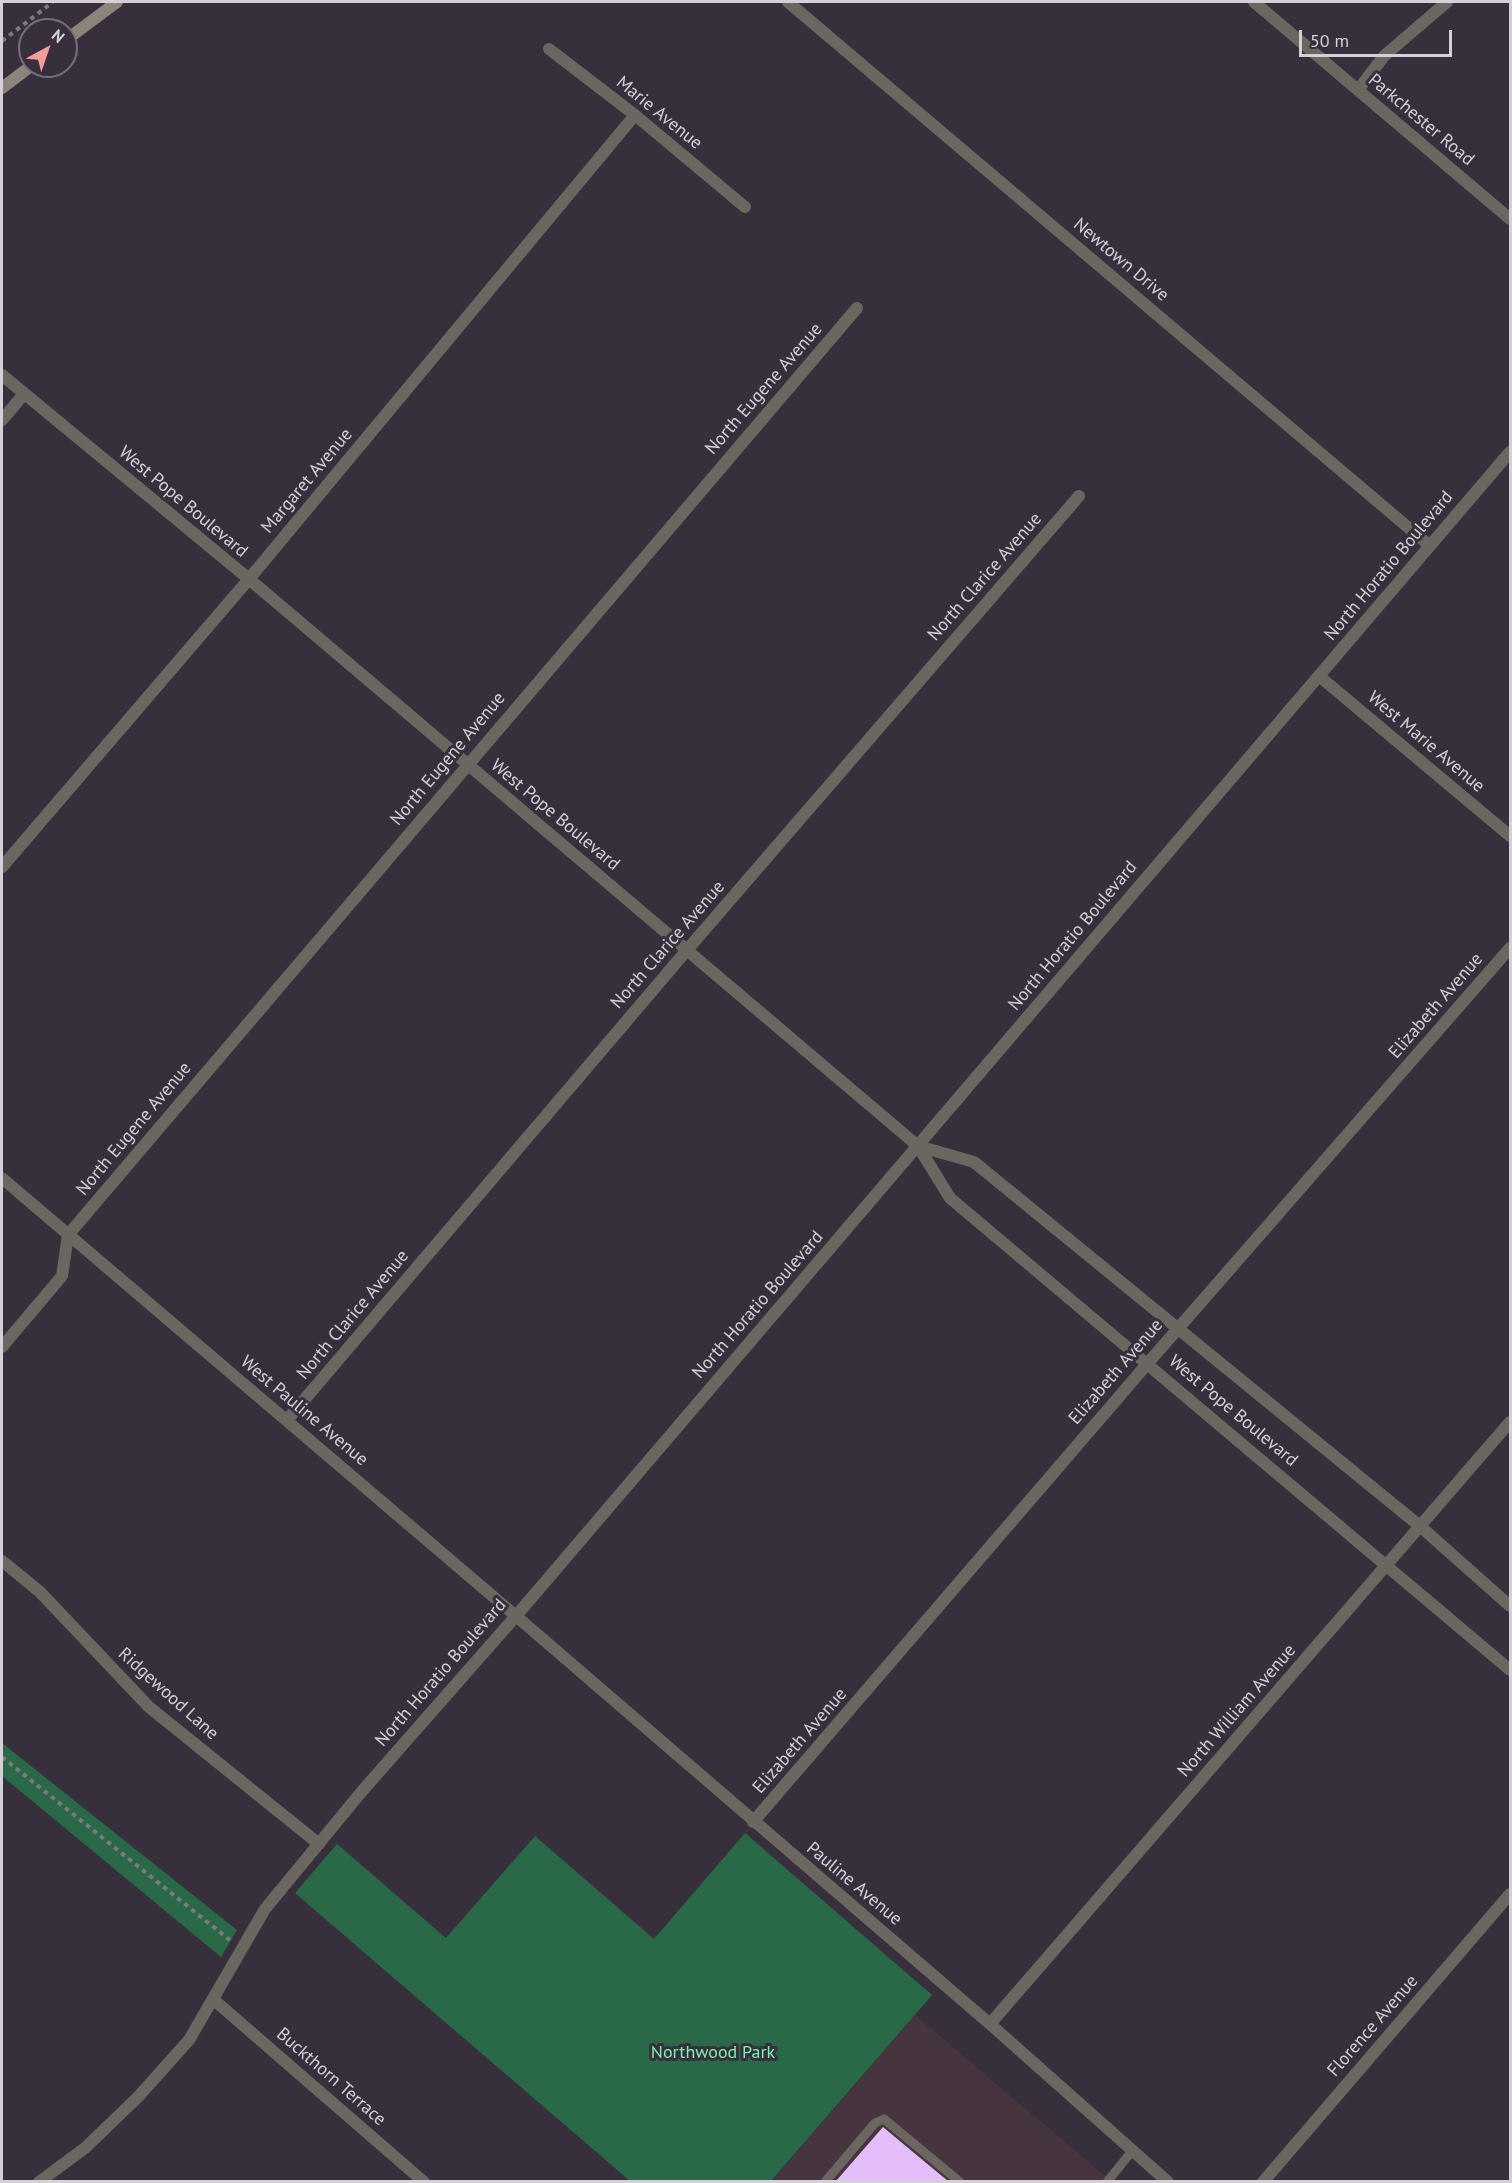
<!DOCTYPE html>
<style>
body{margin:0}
#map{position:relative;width:1512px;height:2183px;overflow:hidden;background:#37303c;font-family:"PT Sans",sans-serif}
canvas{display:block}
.frame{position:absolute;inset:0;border:3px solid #d5d0d8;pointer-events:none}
.north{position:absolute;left:18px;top:18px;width:60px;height:60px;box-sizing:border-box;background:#37303c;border:2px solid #76707a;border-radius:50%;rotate:40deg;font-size:16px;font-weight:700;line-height:24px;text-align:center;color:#d5d0d8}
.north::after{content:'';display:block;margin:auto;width:21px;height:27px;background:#f59b9c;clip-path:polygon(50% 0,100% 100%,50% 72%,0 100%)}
.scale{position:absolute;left:1299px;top:30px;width:153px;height:27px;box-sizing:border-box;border:3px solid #d5d0d8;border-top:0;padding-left:8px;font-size:18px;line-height:21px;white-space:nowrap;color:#d5d0d8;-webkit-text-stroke:4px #37303c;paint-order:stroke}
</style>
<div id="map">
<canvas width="1512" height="2183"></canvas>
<div class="frame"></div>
<div class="north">N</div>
<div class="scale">50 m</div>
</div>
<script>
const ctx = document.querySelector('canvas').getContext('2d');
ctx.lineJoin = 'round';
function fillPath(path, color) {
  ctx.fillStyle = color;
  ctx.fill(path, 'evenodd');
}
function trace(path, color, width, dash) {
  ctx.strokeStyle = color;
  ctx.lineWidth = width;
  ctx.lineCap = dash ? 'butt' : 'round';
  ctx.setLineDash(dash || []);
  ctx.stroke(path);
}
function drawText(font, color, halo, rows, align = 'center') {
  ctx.font = font + ' "PT Sans",sans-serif';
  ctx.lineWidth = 6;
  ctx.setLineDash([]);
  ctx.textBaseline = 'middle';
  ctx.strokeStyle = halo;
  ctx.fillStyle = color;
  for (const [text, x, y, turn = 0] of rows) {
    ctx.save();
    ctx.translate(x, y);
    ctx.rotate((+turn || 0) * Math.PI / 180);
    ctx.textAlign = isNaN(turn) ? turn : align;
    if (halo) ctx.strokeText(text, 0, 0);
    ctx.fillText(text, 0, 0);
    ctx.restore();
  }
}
fillPath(new Path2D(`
 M 915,2015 L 1111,2181 L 771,2182 Z`), '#46353f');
fillPath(new Path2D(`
 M 2,1743 L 237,1930 L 221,1957 L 2,1776 Z
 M 745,1833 L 932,1995 L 771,2181 L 630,2181 L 295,1893 L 337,1844 L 446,1938 L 535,1836 L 654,1939 Z`), '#296947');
fillPath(new Path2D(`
 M 883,2127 L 925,2162 L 948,2181 L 836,2181 Z`), '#e3befa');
trace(new Path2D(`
 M 2,41 L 53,2
 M 2,1757 L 231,1941`), '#7e7882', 4, [4.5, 4.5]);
trace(new Path2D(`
 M 825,2182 L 875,2123 L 884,2119 L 960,2182
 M 1107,2182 L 1132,2151`), '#6c6661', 9);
trace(new Path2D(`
 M 788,2 L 1430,546
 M 1254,2 L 1510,219
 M 549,49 L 635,115 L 745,207
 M 1358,90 L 1384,56 L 1447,2
 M 2,375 L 249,579 L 918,1146 L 950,1198 L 1510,1670
 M 2,420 L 24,394
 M 1319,676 L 1510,836
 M 2,867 L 249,579 L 635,115
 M 918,1146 L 974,1162 L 1421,1527 L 1510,1606
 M 2,1347 L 62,1276 L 68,1235 L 857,308
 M 287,1420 L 687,950 L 1079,496
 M 2,1561 L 40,1592 L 149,1707 L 319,1844
 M 753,1822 L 1148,1363 L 1510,948
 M 214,2000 L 424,2182
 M 990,2024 L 1510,1422
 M 39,2182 L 85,2148 L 138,2097 L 189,2040 L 265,1909 L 363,1790 L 516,1616 L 1510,452
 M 1263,2182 L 1510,1894`), '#6c6661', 12);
trace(new Path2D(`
 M 2,1178 L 516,1616 L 990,2024 L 1168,2182`), '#6c6661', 12);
trace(new Path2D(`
 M 66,40 L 117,2
 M 2,88 L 31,66`), '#8c837a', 12);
drawText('18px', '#d5d0d8', '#37303c', [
 ["Marie Avenue",659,113,39],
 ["Parkchester Road",1421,120,40],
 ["Newtown Drive",1121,260,40],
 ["North Eugene Avenue",764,389,-49],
 ["Margaret Avenue",307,481,-50],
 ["West Pope Boulevard",183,502,40],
 ["North Horatio Boulevard",1389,566,-50],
 ["North Clarice Avenue",985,577,-49],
 ["West Marie Avenue",1426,742,40],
 ["North Eugene Avenue",448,759,-50],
 ["West Pope Boulevard",555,815,40],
 ["North Horatio Boulevard",1073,936,-50],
 ["North Clarice Avenue",668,945,-49],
 ["Elizabeth Avenue",1436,1006,-49],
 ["North Eugene Avenue",134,1129,-50],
 ["North Horatio Boulevard",758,1305,-49],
 ["North Clarice Avenue",353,1315,-50],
 ["Elizabeth Avenue",1116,1372,-49],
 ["West Pauline Avenue",304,1411,40],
 ["West Pope Boulevard",1233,1411,40],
 ["North Horatio Boulevard",441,1673,-49],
 ["Ridgewood Lane",168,1694,42],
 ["North William Avenue",1237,1711,-49],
 ["Elizabeth Avenue",800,1741,-49],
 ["Pauline Avenue",854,1884,40],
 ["Florence Avenue",1373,2026,-49],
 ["Buckthorn Terrace",331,2077,41]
]);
drawText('18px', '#7bf4b1', '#37303c', [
 ["Northwood Park",713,2053]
]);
</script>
